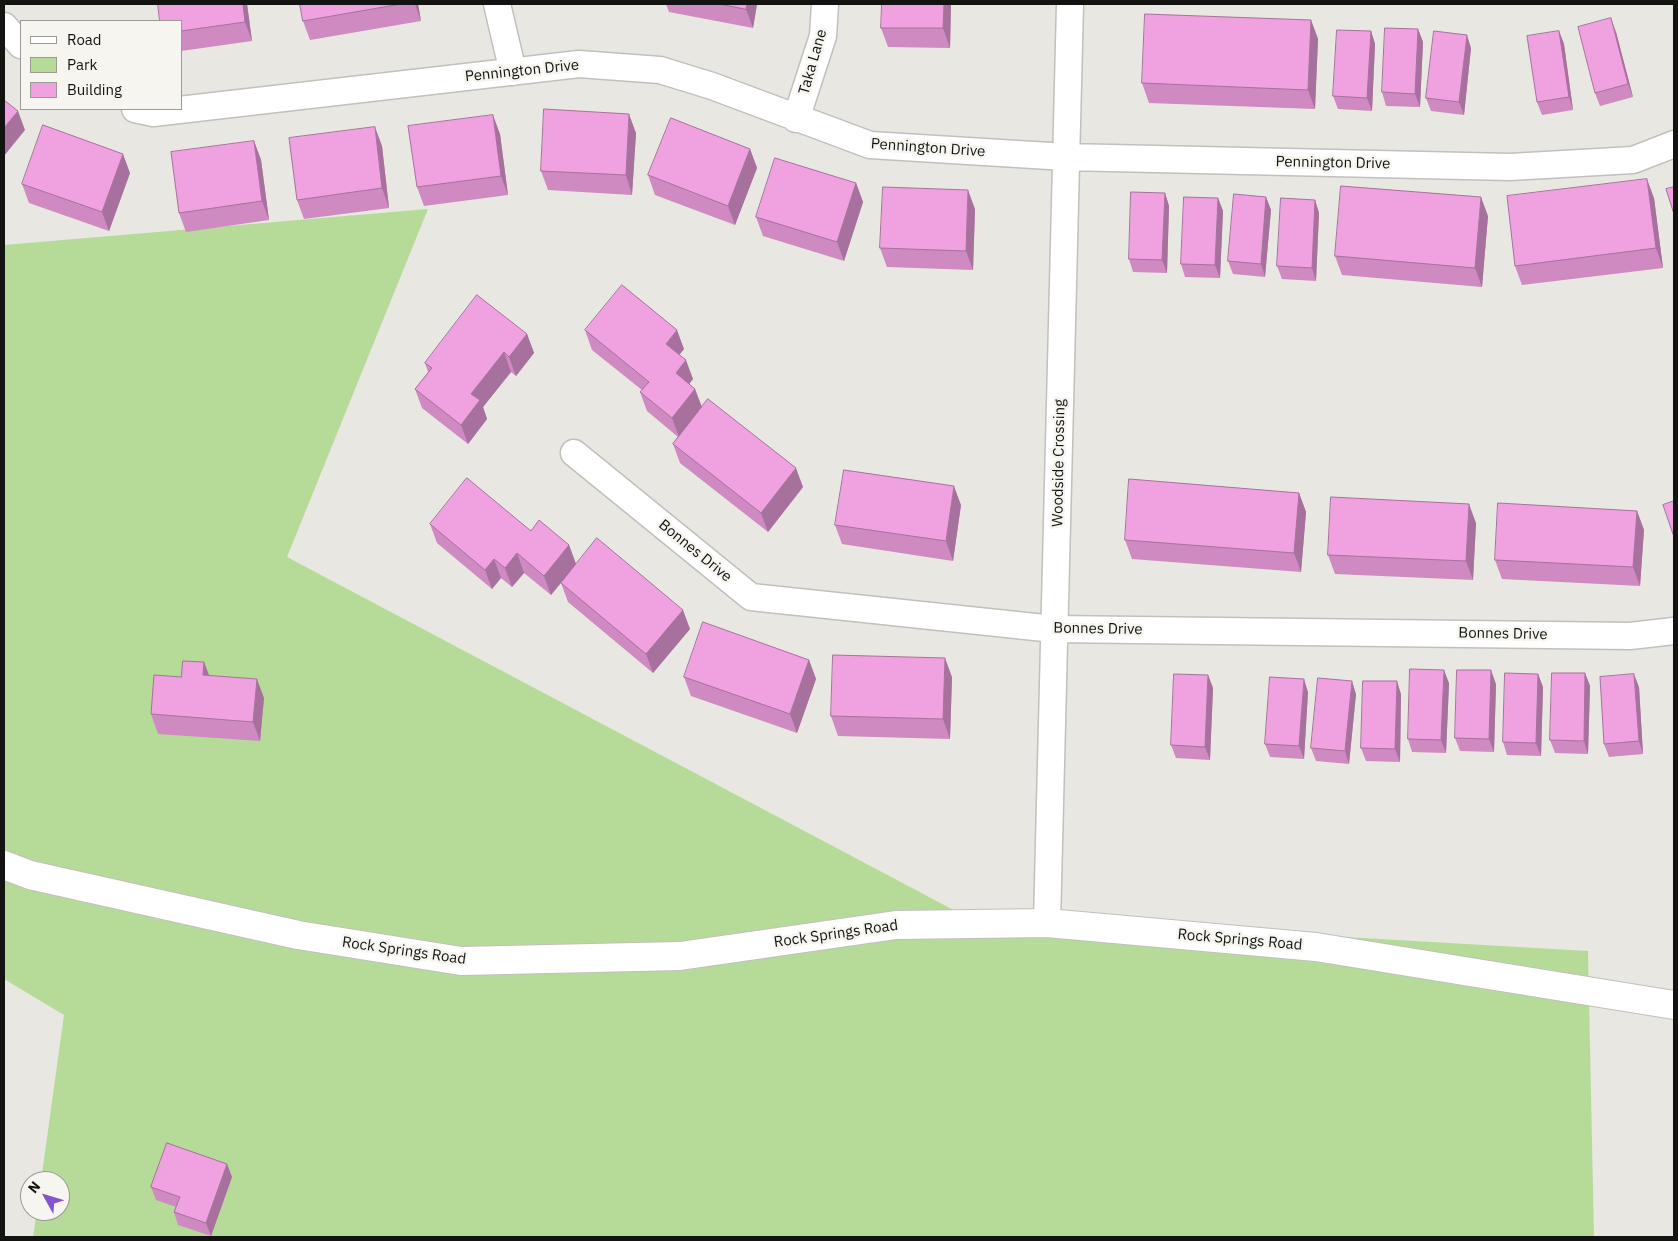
<!DOCTYPE html>
<style>
body{margin:0}
#map{position:relative;width:1678px;height:1241px;overflow:hidden;background:#e8e7e1;font-family:"IBM Plex Sans",sans-serif}
canvas{display:block}
.frame{position:absolute;inset:0;border:5px solid #131311;pointer-events:none}
.legend{position:absolute;left:20px;top:20px;width:162px;height:90px;box-sizing:border-box;background:#f6f5ef;border:1px solid #9b9b96;margin:0;padding:6px 9px;list-style:none;font-size:15px;color:#131311}
.legend li{display:flex;align-items:center;gap:10px;height:25px}
.legend b{width:25px;border:1px solid #9b9b96}
.north{position:absolute;left:20px;top:1171px;width:50px;height:50px;box-sizing:border-box;background:#f6f5ef;border:1px solid #9b9b96;border-radius:50%;rotate:309deg;font-size:14px;font-weight:700;line-height:20px;text-align:center;color:#131311}
.north::after{content:'';display:block;margin:auto;width:18px;height:22px;background:#8455ce;clip-path:polygon(50% 0,100% 100%,50% 72%,0 100%)}
</style>
<div id="map">
<canvas width="1678" height="1241"></canvas>
<div class="frame"></div>
<ul class="legend">
<li><b style="height:6px;background:#fff"></b>Road</li>
<li><b style="height:14px;background:#b6db99"></b>Park</li>
<li><b style="height:14px;background:#efa1e0"></b>Building</li>
</ul>
<div class="north">N</div>
</div>
<script>
const ctx = document.querySelector('canvas').getContext('2d');
ctx.lineJoin = 'round';
function fillPath(path, color) {
  ctx.fillStyle = color;
  ctx.fill(path, 'evenodd');
}
function trace(path, color, width, dash) {
  ctx.strokeStyle = color;
  ctx.lineWidth = width;
  ctx.lineCap = dash ? 'butt' : 'round';
  ctx.setLineDash(dash || []);
  ctx.stroke(path);
}
function drawText(font, color, halo, rows, align = 'center') {
  ctx.font = font + ' "IBM Plex Sans",sans-serif';
  ctx.lineWidth = 5;
  ctx.setLineDash([]);
  ctx.textBaseline = 'middle';
  ctx.strokeStyle = halo;
  ctx.fillStyle = color;
  for (const [text, x, y, turn = 0] of rows) {
    ctx.save();
    ctx.translate(x, y);
    ctx.rotate((+turn || 0) * Math.PI / 180);
    ctx.textAlign = isNaN(turn) ? turn : align;
    if (halo) ctx.strokeText(text, 0, 0);
    ctx.fillText(text, 0, 0);
    ctx.restore();
  }
}
fillPath(new Path2D(`
 M 428,209 L 287,557 L 963,915 L 1588,951 L 1594,1237 L 33,1237 L 37,1211 L 60,1211 L 60,1181 L 41,1181 L 64,1015 L 4,979 L 4,245 Z`), '#b6db99');
const minor = new Path2D(`
 M 497,4 L 513,72
 M 4,26 L 21,45
 M 135,109 L 153,113 L 579,64 L 660,70 L 712,86 L 870,145 L 1066,157 L 1510,167 L 1633,160 L 1674,144
 M 796,119 L 823,36 L 825,4
 M 574,453 L 751,597 L 1054,629 L 1630,636 L 1674,631
 M 1047,923 L 1070,4`);
const tertiary = new Path2D(`
 M 4,865 L 30,875 L 298,935 L 461,961 L 680,956 L 896,925 L 1047,923 L 1316,947 L 1674,1005`);
trace(minor, '#c1c0ba', 29);
trace(tertiary, '#c1c0ba', 30);
trace(minor, '#fff', 26);
trace(tertiary, '#fff', 28);
fillPath(new Path2D(`
 M 247,4 L 252,41 L 181,51 L 181,21 Z
 M 300,4 L 418,4 L 421,21 L 310,40 L 303,21 Z
 M 666,4 L 757,4 L 753,28 L 669,12 Z
 M 951,4 L 950,48 L 888,47 L 881,28 Z
 M 1311,20 L 1318,39 L 1315,109 L 1149,103 L 1142,83 Z
 M 1418,29 L 1423,42 L 1420,107 L 1386,106 L 1382,92 Z
 M 1371,31 L 1375,44 L 1372,111 L 1338,109 L 1333,96 Z
 M 1559,31 L 1564,44 L 1573,110 L 1542,115 L 1537,102 Z
 M 1616,32 L 1633,97 L 1600,106 L 1595,93 Z
 M 1471,48 L 1464,115 L 1431,111 L 1426,98 Z
 M 636,133 L 632,195 L 548,190 L 541,171 Z
 M 500,134 L 508,195 L 424,206 L 417,187 Z
 M 254,141 L 261,160 L 269,220 L 186,232 L 179,213 Z
 M 382,146 L 389,208 L 304,219 L 297,200 Z
 M 750,149 L 757,168 L 735,225 L 655,195 L 648,175 Z
 M 130,173 L 109,231 L 29,203 L 22,184 Z
 M 856,183 L 863,202 L 844,261 L 763,236 L 756,217 Z
 M 1165,193 L 1169,206 L 1167,273 L 1133,272 L 1129,259 Z
 M 1266,197 L 1271,210 L 1265,277 L 1233,274 L 1228,261 Z
 M 1218,198 L 1223,211 L 1220,278 L 1185,277 L 1181,264 Z
 M 1654,198 L 1663,268 L 1522,285 L 1515,266 Z
 M 1315,200 L 1319,213 L 1316,281 L 1282,279 L 1277,266 Z
 M 975,209 L 973,270 L 887,267 L 880,248 Z
 M 1488,216 L 1482,287 L 1342,275 L 1335,256 Z
 M 585,330 L 684,349 L 679,355 L 693,379 L 689,384 L 695,389 L 702,407 L 803,487 L 768,532 L 680,463 L 673,444 L 678,437 L 647,411 L 640,392 L 642,390 L 592,350 Z
 M 527,334 L 534,353 L 516,376 L 511,372 L 483,407 L 487,419 L 468,444 L 422,408 L 415,389 L 428,372 L 425,363 Z
 M 1299,493 L 1306,512 L 1301,572 L 1132,559 L 1125,540 Z
 M 961,505 L 953,561 L 842,544 L 835,525 Z
 M 1637,511 L 1644,530 L 1640,586 L 1502,579 L 1495,560 Z
 M 1476,523 L 1473,580 L 1335,574 L 1328,555 Z
 M 430,524 L 531,531 L 569,545 L 576,564 L 690,629 L 653,673 L 568,602 L 561,583 L 551,595 L 524,573 L 512,587 L 501,578 L 492,589 L 437,543 Z
 M 809,660 L 816,679 L 797,733 L 691,696 L 684,677 Z
 M 204,662 L 209,675 L 264,698 L 260,741 L 158,734 L 151,714 L 181,677 Z
 M 1585,673 L 1590,686 L 1588,754 L 1555,753 L 1550,740 Z
 M 1538,674 L 1543,687 L 1541,756 L 1507,755 L 1503,742 Z
 M 1208,675 L 1213,688 L 1210,760 L 1176,758 L 1171,745 Z
 M 952,677 L 950,739 L 838,736 L 831,716 Z
 M 1449,683 L 1446,753 L 1412,752 L 1408,739 Z
 M 1496,684 L 1494,752 L 1460,751 L 1455,738 Z
 M 1639,687 L 1643,754 L 1609,757 L 1604,744 Z
 M 1308,692 L 1304,759 L 1270,757 L 1265,744 Z
 M 1356,694 L 1349,764 L 1316,761 L 1311,748 Z
 M 1401,694 L 1400,762 L 1366,761 L 1361,748 Z
 M 227,1164 L 232,1177 L 211,1236 L 178,1225 L 174,1212 L 176,1207 L 156,1200 L 151,1187 Z`), '#ce8ac1');
fillPath(new Path2D(`
 M 243,4 L 247,4 L 252,41 L 245,22 Z
 M 415,4 L 418,4 L 421,21 Z
 M 747,4 L 757,4 L 753,28 L 746,9 Z
 M 944,4 L 951,4 L 950,48 L 943,28 Z
 M 1611,18 L 1616,32 L 1633,97 L 1628,84 Z
 M 1311,20 L 1318,39 L 1315,109 L 1308,90 Z
 M 1418,29 L 1423,42 L 1420,107 L 1415,94 Z
 M 1371,31 L 1375,44 L 1372,111 L 1367,98 Z
 M 1559,31 L 1564,44 L 1573,110 L 1569,97 Z
 M 1467,35 L 1471,48 L 1464,115 L 1459,102 Z
 M 18,111 L 25,130 L 4,156 L 4,128 Z
 M 629,114 L 636,133 L 632,195 L 626,175 Z
 M 493,115 L 500,134 L 508,195 L 501,176 Z
 M 375,127 L 382,146 L 389,208 L 382,188 Z
 M 254,141 L 261,160 L 269,220 L 262,201 Z
 M 750,149 L 757,168 L 735,225 L 728,206 Z
 M 123,154 L 130,173 L 109,231 L 102,212 Z
 M 1647,179 L 1654,198 L 1663,268 L 1656,248 Z
 M 856,183 L 863,202 L 844,261 L 837,242 Z
 M 968,190 L 975,209 L 973,270 L 966,251 Z
 M 1165,193 L 1169,206 L 1167,273 L 1162,260 Z
 M 1266,197 L 1271,210 L 1265,277 L 1261,264 Z
 M 1481,197 L 1488,216 L 1482,287 L 1475,268 Z
 M 1218,198 L 1223,211 L 1220,278 L 1215,265 Z
 M 1315,200 L 1319,213 L 1316,281 L 1312,268 Z
 M 677,330 L 684,349 L 673,363 L 666,344 Z
 M 527,334 L 534,353 L 516,376 L 509,357 Z
 M 504,352 L 511,372 L 483,407 L 487,419 L 468,444 L 461,425 L 471,394 Z
 M 686,360 L 693,379 L 683,392 L 676,373 Z
 M 695,389 L 702,408 L 679,437 L 672,418 Z
 M 796,468 L 803,487 L 768,532 L 761,513 Z
 M 954,486 L 961,505 L 953,561 L 946,541 Z
 M 1299,493 L 1306,512 L 1301,572 L 1294,553 Z
 M 1469,504 L 1476,523 L 1473,580 L 1466,561 Z
 M 1637,511 L 1644,530 L 1640,586 L 1633,567 Z
 M 569,545 L 576,564 L 551,595 L 544,576 Z
 M 517,553 L 524,573 L 512,587 L 505,568 Z
 M 494,559 L 501,578 L 492,589 L 485,570 Z
 M 683,610 L 690,629 L 653,673 L 646,654 Z
 M 945,658 L 952,677 L 950,739 L 943,719 Z
 M 809,660 L 816,679 L 797,733 L 790,714 Z
 M 204,662 L 211,681 L 203,675 Z
 M 1444,670 L 1449,683 L 1446,753 L 1441,740 Z
 M 1491,670 L 1496,684 L 1494,752 L 1489,739 Z
 M 1585,673 L 1590,686 L 1588,754 L 1584,741 Z
 M 1538,674 L 1543,687 L 1541,756 L 1536,743 Z
 M 1634,674 L 1639,687 L 1643,754 L 1639,741 Z
 M 1208,675 L 1213,688 L 1210,760 L 1205,747 Z
 M 257,679 L 264,698 L 260,741 L 253,722 Z
 M 1304,679 L 1308,692 L 1304,759 L 1299,746 Z
 M 1352,681 L 1356,694 L 1349,764 L 1345,751 Z
 M 1397,681 L 1401,694 L 1400,762 L 1395,749 Z
 M 227,1164 L 232,1177 L 211,1236 L 206,1223 Z`), '#a7719d');
const building = new Path2D(`
 M 158,4 L 243,4 L 245,22 L 181,31 L 181,21 L 160,21 Z
 M 300,4 L 401,4 L 303,21 Z
 M 720,4 L 747,4 L 746,9 Z
 M 882,4 L 944,4 L 943,28 L 881,28 Z
 M 1145,14 L 1311,20 L 1308,90 L 1142,83 Z
 M 1611,18 L 1628,84 L 1595,93 L 1578,27 Z
 M 1385,28 L 1418,29 L 1415,94 L 1382,92 Z
 M 1337,30 L 1371,31 L 1367,98 L 1333,96 Z
 M 1434,31 L 1467,35 L 1459,102 L 1426,98 Z
 M 1559,31 L 1569,97 L 1537,102 L 1527,36 Z
 M 4,100 L 18,111 L 4,128 Z
 M 544,109 L 629,114 L 626,175 L 541,171 Z
 M 493,115 L 501,176 L 417,187 L 408,126 Z
 M 671,118 L 750,149 L 728,206 L 648,175 Z
 M 43,125 L 123,154 L 102,212 L 22,184 Z
 M 375,127 L 382,188 L 297,200 L 289,138 Z
 M 254,141 L 262,201 L 179,213 L 171,152 Z
 M 775,158 L 856,183 L 837,242 L 756,217 Z
 M 1647,179 L 1656,248 L 1515,266 L 1507,196 Z
 M 1341,186 L 1481,197 L 1475,268 L 1335,256 Z
 M 883,187 L 968,190 L 966,251 L 880,248 Z
 M 1674,187 L 1674,214 L 1666,189 Z
 M 1131,192 L 1165,193 L 1162,260 L 1129,259 Z
 M 1234,194 L 1266,197 L 1261,264 L 1228,261 Z
 M 1184,197 L 1218,198 L 1215,265 L 1181,264 Z
 M 1281,198 L 1315,200 L 1312,268 L 1277,266 Z
 M 622,285 L 677,330 L 666,344 L 686,360 L 676,373 L 695,389 L 672,418 L 640,392 L 649,382 L 585,330 Z
 M 477,295 L 527,334 L 509,357 L 504,352 L 471,394 L 480,400 L 461,425 L 415,389 L 432,368 L 425,363 Z
 M 708,399 L 796,468 L 761,513 L 673,444 Z
 M 844,470 L 954,486 L 946,541 L 835,525 Z
 M 467,478 L 531,531 L 539,520 L 569,545 L 544,576 L 517,553 L 505,568 L 494,559 L 485,570 L 430,524 Z
 M 1129,479 L 1299,493 L 1294,553 L 1125,540 Z
 M 1331,497 L 1469,504 L 1466,561 L 1328,555 Z
 M 1674,501 L 1674,537 L 1663,505 Z
 M 1498,503 L 1637,511 L 1633,567 L 1495,560 Z
 M 597,538 L 683,610 L 646,654 L 561,583 Z
 M 703,622 L 809,660 L 790,714 L 684,677 Z
 M 833,655 L 945,658 L 943,719 L 831,716 Z
 M 183,661 L 204,662 L 203,675 L 257,679 L 253,722 L 151,714 L 154,675 L 181,677 Z
 M 1410,669 L 1444,670 L 1441,740 L 1408,739 Z
 M 1457,670 L 1491,670 L 1489,739 L 1455,738 Z
 M 1505,673 L 1538,674 L 1536,743 L 1503,742 Z
 M 1552,673 L 1585,673 L 1584,741 L 1550,740 Z
 M 1174,674 L 1208,675 L 1205,747 L 1171,745 Z
 M 1634,674 L 1639,741 L 1604,744 L 1600,677 Z
 M 1270,677 L 1304,679 L 1299,746 L 1265,744 Z
 M 1318,678 L 1352,681 L 1345,751 L 1311,748 Z
 M 1363,681 L 1397,681 L 1395,749 L 1361,748 Z
 M 167,1143 L 227,1164 L 206,1223 L 174,1212 L 180,1197 L 151,1187 Z`);
fillPath(building, '#efa1e0');
trace(building, '#a7719d', 1);
drawText('15px', '#131311', '#f6f5ef', [
 ["Taka Lane",813,62,-74],
 ["Pennington Drive",522,71,-6],
 ["Pennington Drive",928,148,4],
 ["Pennington Drive",1333,163,1],
 ["Woodside Crossing",1059,463,-89],
 ["Bonnes Drive",695,551,39],
 ["Bonnes Drive",1098,629,1],
 ["Bonnes Drive",1503,634,1],
 ["Rock Springs Road",836,934,-8],
 ["Rock Springs Road",1240,940,5],
 ["Rock Springs Road",404,951,8]
]);
</script>
